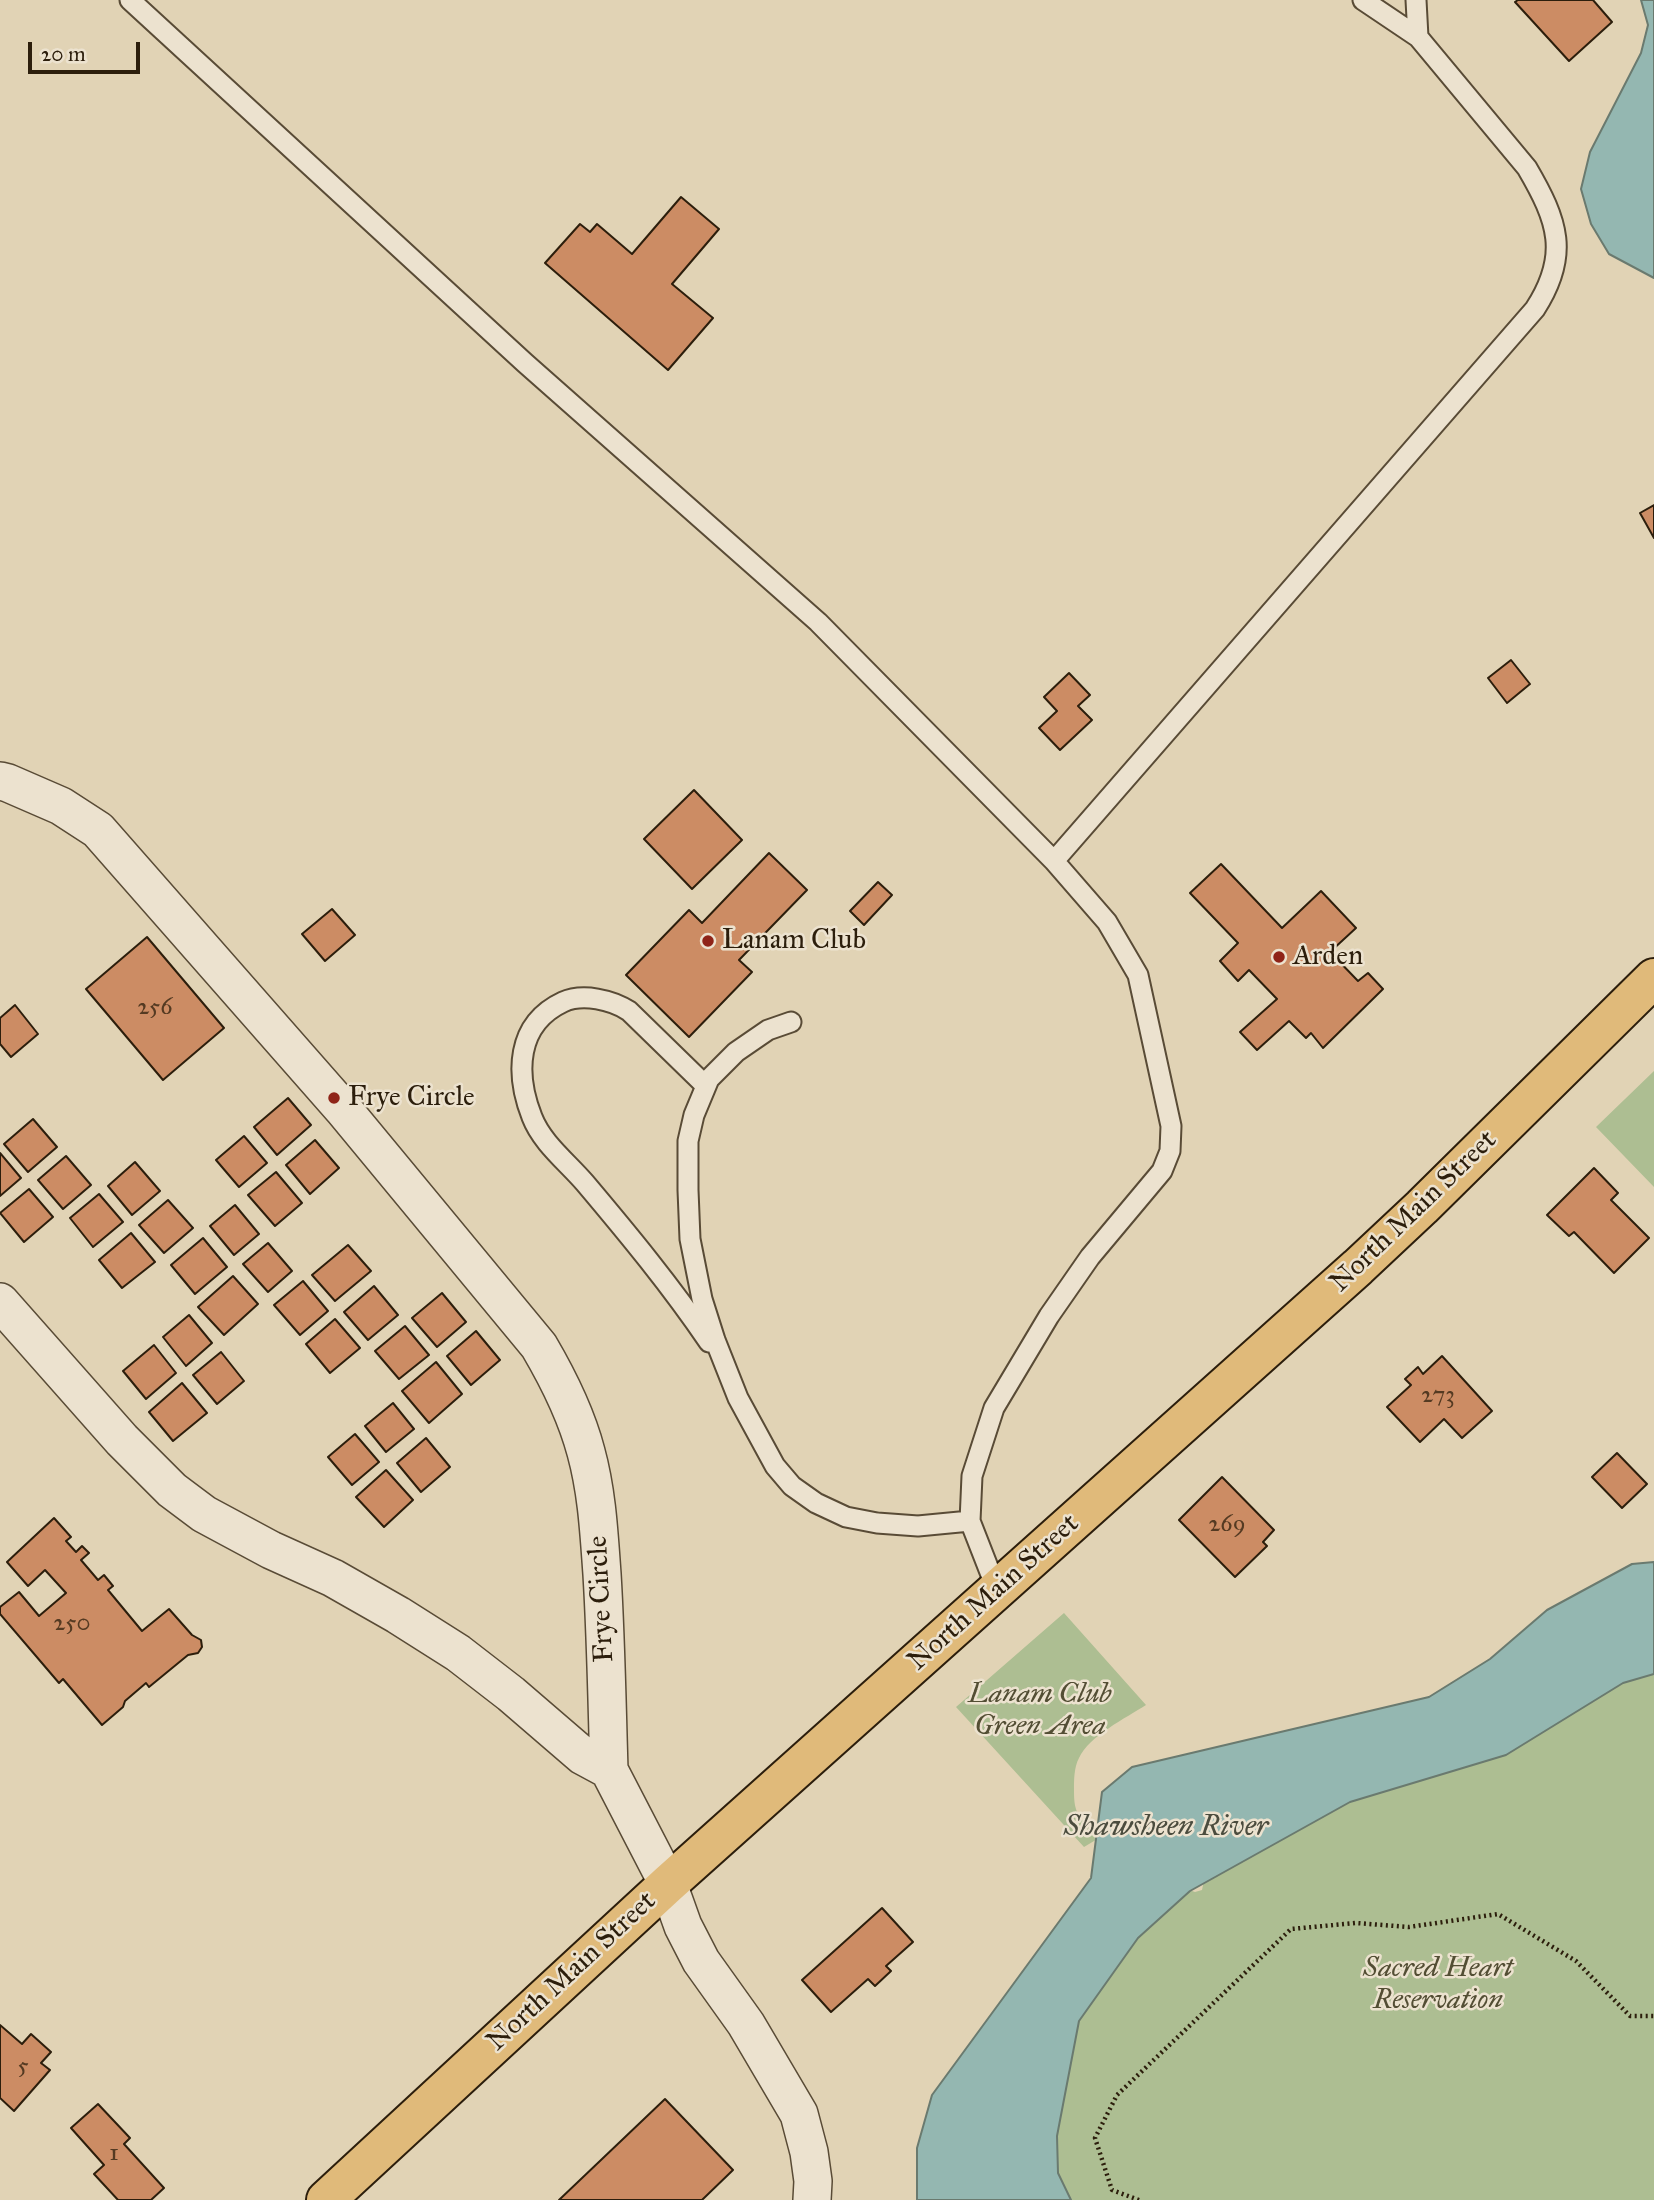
<!DOCTYPE html>
<style>
body{margin:0}
#map{position:relative;width:1654px;height:2200px;overflow:hidden;background:#e1d3b5;font-family:"IM FELL Great Primer",serif}
canvas{display:block}
.scale{position:absolute;left:28px;top:42px;width:112px;height:32px;box-sizing:border-box;border:4px solid #2c1e0c;border-top:0;padding-left:9px;font-size:21px;line-height:24px;white-space:nowrap;color:#2c1e0c;-webkit-text-stroke:5px #ece2cf;paint-order:stroke}
</style>
<div id="map">
<canvas width="1654" height="2200"></canvas>
<div class="scale">20 m</div>
</div>
<script>
const ctx = document.querySelector('canvas').getContext('2d');
ctx.lineJoin = 'round';
function fillPath(path, color) {
  ctx.fillStyle = color;
  ctx.fill(path, 'evenodd');
}
function trace(path, color, width, dash) {
  ctx.strokeStyle = color;
  ctx.lineWidth = width;
  ctx.lineCap = dash ? 'butt' : 'round';
  ctx.setLineDash(dash || []);
  ctx.stroke(path);
}
function drawText(font, color, halo, rows, align = 'center') {
  ctx.font = font + ' "IM FELL Great Primer",serif';
  ctx.lineWidth = 5;
  ctx.setLineDash([]);
  ctx.textBaseline = 'middle';
  ctx.strokeStyle = halo;
  ctx.fillStyle = color;
  for (const [text, x, y, turn = 0] of rows) {
    ctx.save();
    ctx.translate(x, y);
    ctx.rotate((+turn || 0) * Math.PI / 180);
    ctx.textAlign = isNaN(turn) ? turn : align;
    if (halo) ctx.strokeText(text, 0, 0);
    ctx.fillText(text, 0, 0);
    ctx.restore();
  }
}
fillPath(new Path2D(`
 M 1654,1071 L 1654,1187 L 1596,1127 Z
 M 1064,1613 L 1146,1705 C 1126,1718 1089,1736 1079,1758 C 1074,1767 1074,1780 1074,1790 C 1074,1805 1075,1813 1086,1824 L 1108,1825 L 1109,1832 L 1084,1847 L 956,1707 Z
 M 1654,1668 L 1654,2200 L 1053,2200 L 1016,2019 L 1183,1888 L 1195,1892 L 1202,1890 L 1205,1876 L 1239,1843 Z`), '#adbe92');
const water = new Path2D(`
 M 1641,0 L 1654,0 L 1654,278 L 1609,254 L 1591,224 L 1581,189 L 1590,152 L 1641,53 L 1648,25 Z
 M 1654,1562 L 1654,1674 L 1623,1683 L 1506,1755 L 1350,1802 L 1190,1891 L 1138,1938 L 1079,2021 L 1057,2136 L 1058,2173 L 1071,2200 L 917,2200 L 917,2148 L 932,2095 L 1091,1878 L 1102,1792 L 1132,1767 L 1429,1697 L 1490,1659 L 1547,1610 L 1632,1564 Z`);
fillPath(water, '#94b7b1');
trace(water, '#6a7a6f', 2);
const building = new Path2D(`
 M 1518,0 L 1593,0 L 1612,22 L 1569,61 L 1515,2 Z
 M 681,197 L 719,229 L 672,284 L 713,318 L 668,370 L 545,263 L 580,224 L 590,232 L 597,224 L 632,254 Z
 M 1654,505 L 1654,538 L 1640,513 Z
 M 1511,660 L 1530,684 L 1507,703 L 1488,678 Z
 M 1069,673 L 1090,695 L 1078,706 L 1092,720 L 1060,750 L 1039,728 L 1057,711 L 1044,697 Z
 M 694,790 L 742,840 L 692,889 L 644,839 Z
 M 769,853 L 807,890 L 739,960 L 752,972 L 689,1037 L 626,975 L 689,910 L 702,923 Z
 M 1221,864 L 1282,928 L 1321,891 L 1356,928 L 1330,952 L 1358,981 L 1368,973 L 1383,989 L 1323,1048 L 1311,1033 L 1306,1038 L 1289,1021 L 1257,1050 L 1240,1032 L 1277,999 L 1249,970 L 1238,981 L 1220,961 L 1238,943 L 1190,893 Z
 M 878,882 L 892,895 L 864,925 L 850,911 Z
 M 332,909 L 355,935 L 325,961 L 302,934 Z
 M 147,937 L 224,1028 L 163,1080 L 86,989 Z
 M 15,1005 L 38,1034 L 11,1057 L 0,1044 L 0,1018 Z
 M 288,1098 L 311,1125 L 277,1155 L 254,1127 Z
 M 33,1119 L 57,1147 L 28,1172 L 4,1144 Z
 M 244,1136 L 267,1163 L 239,1187 L 216,1160 Z
 M 315,1140 L 339,1168 L 310,1194 L 286,1165 Z
 M 0,1153 L 21,1178 L 0,1196 Z
 M 66,1156 L 91,1185 L 63,1209 L 38,1180 Z
 M 135,1162 L 160,1191 L 132,1215 L 108,1186 Z
 M 1594,1168 L 1618,1193 L 1611,1200 L 1649,1238 L 1614,1273 L 1574,1232 L 1569,1236 L 1547,1215 Z
 M 276,1172 L 302,1203 L 275,1226 L 248,1195 Z
 M 29,1189 L 53,1217 L 24,1242 L 0,1213 Z
 M 99,1194 L 123,1222 L 93,1247 L 70,1218 Z
 M 168,1200 L 193,1228 L 164,1253 L 139,1225 Z
 M 235,1205 L 259,1234 L 234,1255 L 210,1226 Z
 M 131,1233 L 155,1262 L 122,1288 L 99,1260 Z
 M 203,1238 L 227,1267 L 195,1294 L 171,1265 Z
 M 268,1243 L 292,1271 L 268,1292 L 243,1264 Z
 M 348,1245 L 371,1271 L 335,1301 L 312,1275 Z
 M 233,1276 L 258,1304 L 224,1335 L 198,1307 Z
 M 303,1281 L 328,1311 L 300,1335 L 274,1305 Z
 M 374,1286 L 398,1315 L 368,1340 L 344,1312 Z
 M 442,1293 L 466,1322 L 437,1347 L 412,1318 Z
 M 189,1315 L 212,1343 L 186,1366 L 163,1337 Z
 M 335,1319 L 360,1348 L 330,1373 L 306,1344 Z
 M 405,1326 L 429,1355 L 399,1379 L 375,1351 Z
 M 476,1331 L 500,1360 L 471,1385 L 447,1356 Z
 M 154,1345 L 176,1373 L 146,1399 L 123,1371 Z
 M 221,1352 L 244,1381 L 217,1404 L 193,1375 Z
 M 1442,1356 L 1492,1411 L 1462,1438 L 1444,1419 L 1420,1442 L 1387,1407 L 1411,1385 L 1405,1379 L 1418,1367 L 1423,1374 Z
 M 436,1362 L 462,1394 L 429,1423 L 402,1391 Z
 M 182,1383 L 207,1413 L 173,1441 L 149,1412 Z
 M 393,1403 L 414,1429 L 386,1452 L 365,1426 Z
 M 355,1434 L 379,1462 L 352,1485 L 328,1457 Z
 M 426,1438 L 450,1467 L 421,1492 L 397,1463 Z
 M 1617,1453 L 1647,1484 L 1622,1508 L 1592,1477 Z
 M 386,1470 L 413,1500 L 384,1527 L 356,1497 Z
 M 1222,1477 L 1274,1530 L 1263,1542 L 1267,1546 L 1235,1577 L 1179,1520 Z
 M 54,1518 L 71,1537 L 66,1541 L 76,1552 L 82,1546 L 89,1553 L 81,1560 L 98,1580 L 104,1575 L 113,1586 L 108,1590 L 142,1631 L 169,1609 L 192,1635 L 201,1640 L 202,1647 L 198,1653 L 188,1655 L 149,1687 L 146,1683 L 125,1701 L 123,1707 L 102,1725 L 63,1679 L 59,1683 L 0,1614 L 0,1607 L 19,1592 L 39,1616 L 66,1593 L 45,1570 L 28,1586 L 7,1562 Z
 M 882,1908 L 913,1942 L 886,1966 L 891,1971 L 875,1986 L 868,1979 L 831,2012 L 802,1980 Z
 M 0,2025 L 22,2044 L 31,2034 L 51,2052 L 41,2063 L 50,2070 L 14,2111 L 0,2098 Z
 M 665,2099 L 733,2170 L 702,2200 L 559,2200 Z
 M 98,2104 L 130,2138 L 124,2144 L 164,2188 L 151,2200 L 118,2200 L 94,2174 L 104,2165 L 71,2128 Z`);
fillPath(building, '#cc8c64');
trace(building, '#2c1e0c', 2);
const service = new Path2D(`
 M 130,0 L 525,363 L 818,622 L 1054,861 L 1535,309 C 1570,255 1558,221 1527,168 L 1418,37 L 1363,0
 M 1416,0 L 1418,37
 M 791,1022 L 768,1030 L 736,1052 L 709,1079 L 694,1115 L 688,1141 L 688,1190 L 690,1239 L 702,1299 L 715,1340 L 738,1398 L 775,1466 L 792,1486 L 816,1503 L 846,1517 L 877,1523 L 918,1526 L 970,1521
 M 706,1086 L 629,1011 C 612,1000 583,993 563,1002 C 516,1024 515,1074 532,1117 C 542,1143 567,1162 585,1183 C 628,1234 671,1286 709,1342
 M 997,1590 L 970,1521 L 972,1476 L 994,1408 L 1049,1316 L 1090,1257 L 1162,1171 L 1170,1151 L 1171,1126 L 1138,975 L 1107,922 L 1054,861`);
const minor = new Path2D(`
 M 0,781 L 8,783 L 61,806 L 98,830 L 343,1109 L 539,1346 C 559,1380 576,1414 586,1452 C 597,1492 599,1533 602,1574 C 606,1639 607,1705 609,1770 L 583,1756 L 511,1694 L 458,1653 L 398,1615 L 333,1578 L 271,1550 L 204,1514 L 172,1490 L 122,1440 L 0,1302
 M 609,1770 L 668,1884 L 683,1926 L 701,1961 L 746,2024 L 799,2114 L 809,2152 L 813,2181 L 812,2200`);
const primary = new Path2D(`
 M 326,2200 L 668,1884 L 1358,1267 L 1422,1207 L 1654,978`);
trace(service, '#594b36', 23);
trace(minor, '#594b36', 40);
trace(primary, '#2c1e0c', 42);
trace(new Path2D(`
 M 1139,2200 L 1112,2190 L 1095,2138 L 1117,2095 L 1291,1929 L 1356,1923 L 1409,1927 L 1498,1914 L 1576,1961 L 1630,2016 L 1654,2016`), '#2c1e0c', 4.5, [2, 3.5]);
trace(service, '#ece2cf', 19);
trace(minor, '#ece2cf', 37);
trace(primary, '#e0ba7a', 38);
for (const [x, y, r, color] of [
 [708,941,7,"#8f2418"],
 [1279,957,7,"#8f2418"],
 [334,1098,7,"#8f2418"]
]) {
  const dot = new Path2D();
  dot.arc(x, y, r, 0, 2 * Math.PI);
  ctx.fillStyle = color;
  ctx.fill(dot);
  trace(dot, '#ece2cf', 2.5);
}
drawText('24px', '#543a22', null, [
 ["256",155,1008],
 ["273",1438,1396],
 ["269",1227,1525],
 ["250",72,1624],
 ["5",23,2067],
 ["1",114,2154]
]);
drawText('28px', '#2c1e0c', '#ece2cf', [
 ["Lanam Club",722,941],
 ["Arden",1293,957],
 ["Frye Circle",348,1098]
], 'left');
drawText('28px', '#2c1e0c', '#ece2cf', [
 ["North Main Street",1414,1212,-44],
 ["North Main Street",994,1593,-42],
 ["Frye Circle",602,1599,-93],
 ["North Main Street",572,1972,-43]
]);
drawText('italic 28px', '#534e34', '#ece2cf', [
 ["Lanam Club",1040,1695],
 ["Green Area",1040,1727],
 ["Sacred Heart",1438,1969],
 ["Reservation",1438,2001]
]);
drawText('italic 30px', '#4b4c3e', '#ece2cf', [
 ["Shawsheen River",1166,1828]
]);
</script>
